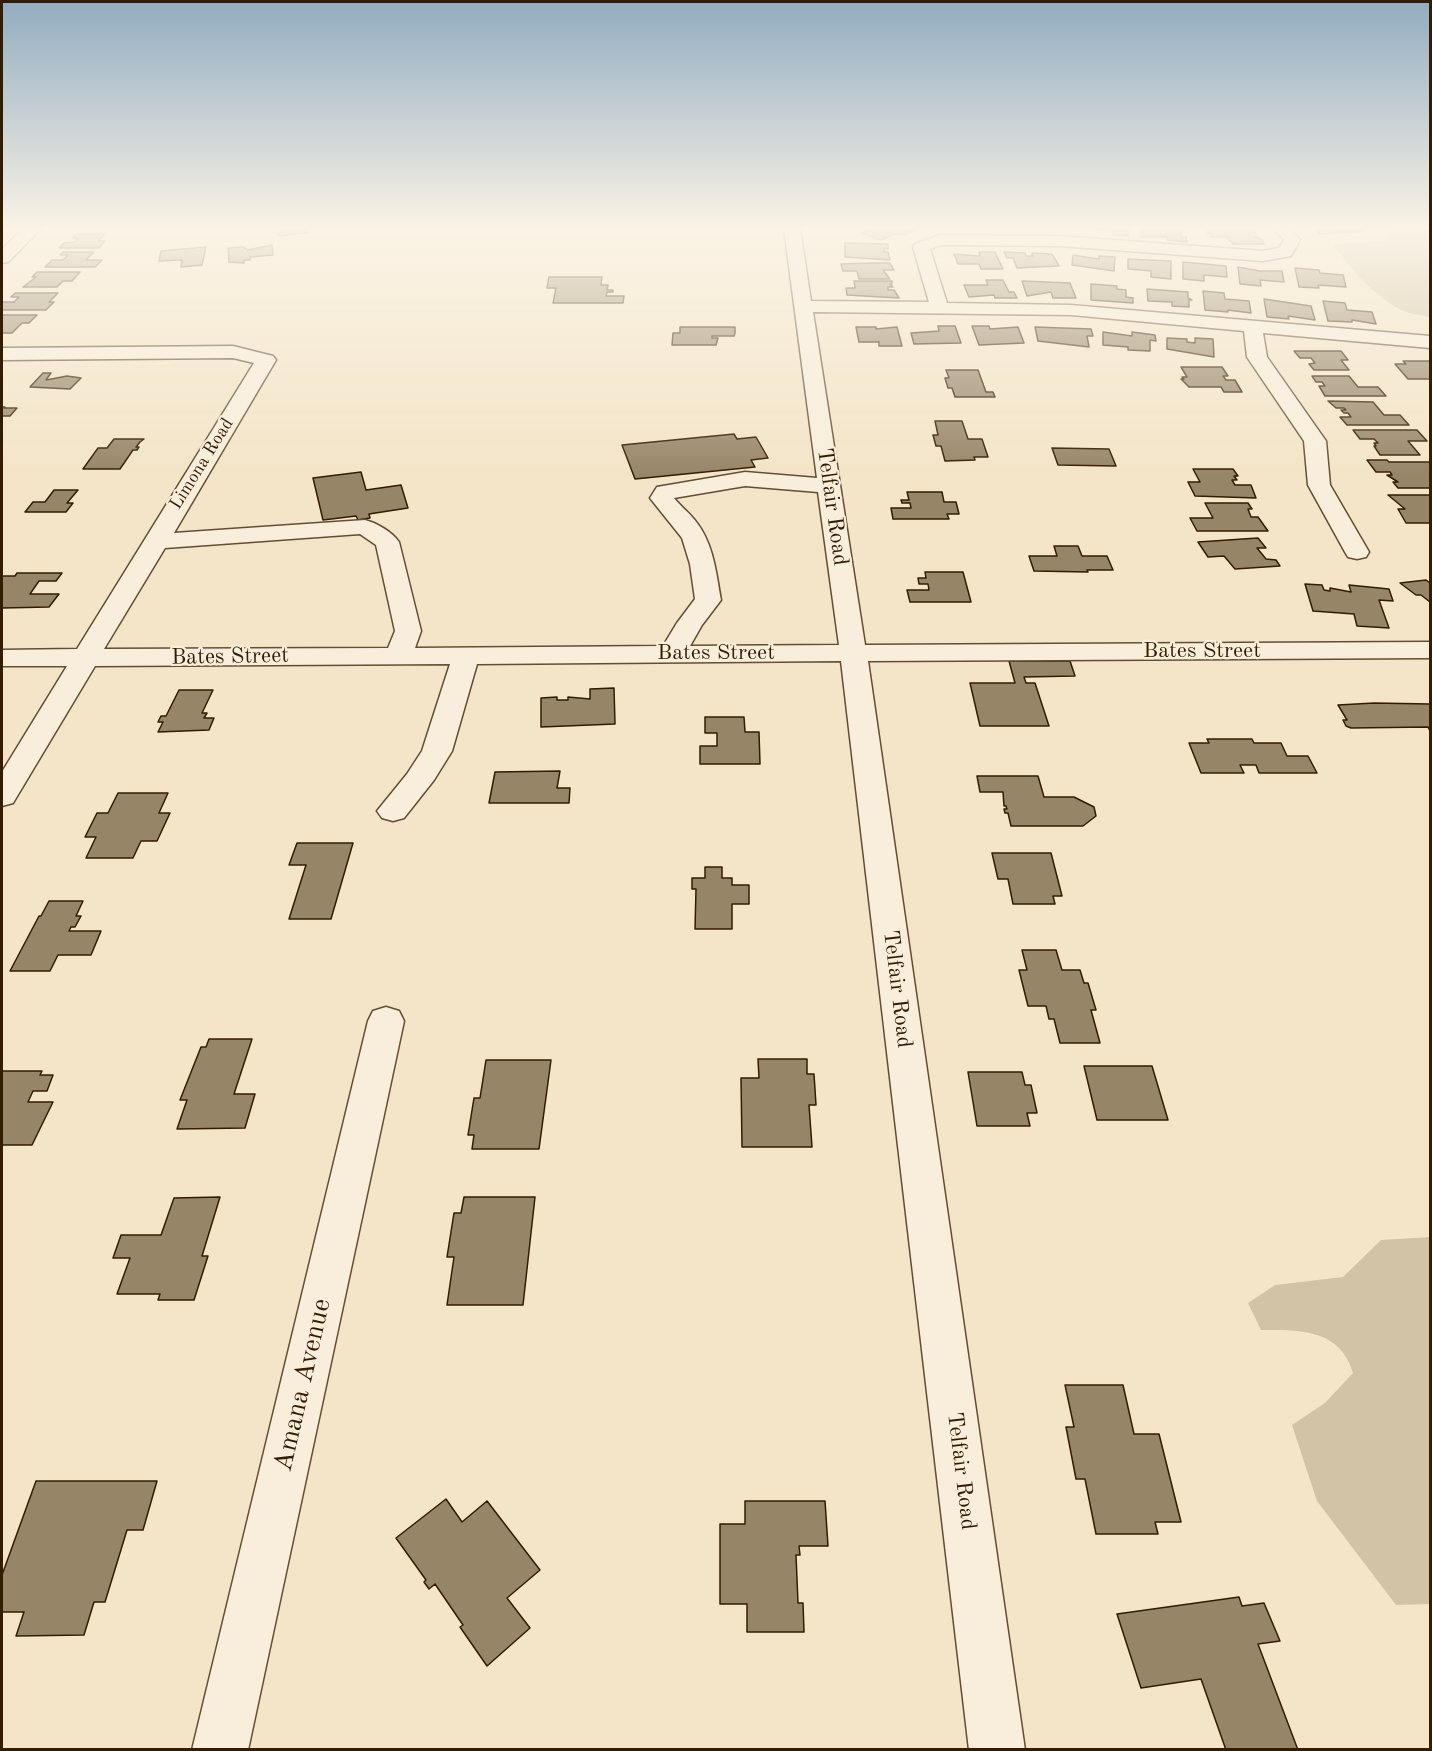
<!DOCTYPE html>
<style>
body{margin:0}
#map{position:relative;width:1432px;height:1751px;overflow:hidden;background:#f4e5c8;font-family:"Old Standard TT",serif}
canvas{display:block}
.frame{position:absolute;inset:0;border:3px solid #331c00;pointer-events:none}
</style>
<div id="map">
<canvas width="1432" height="1751"></canvas>
<div class="frame"></div>
</div>
<script>
const ctx = document.querySelector('canvas').getContext('2d');
ctx.lineJoin = 'round';
function fillPath(path, color) {
  ctx.fillStyle = color;
  ctx.fill(path, 'evenodd');
}
function trace(path, color, width, dash) {
  ctx.strokeStyle = color;
  ctx.lineWidth = width;
  ctx.lineCap = dash ? 'butt' : 'round';
  ctx.setLineDash(dash || []);
  ctx.stroke(path);
}
function drawText(font, color, halo, rows, align = 'center') {
  ctx.font = font + ' "Old Standard TT",serif';
  ctx.lineWidth = 4.5;
  ctx.setLineDash([]);
  ctx.textBaseline = 'middle';
  ctx.strokeStyle = halo;
  ctx.fillStyle = color;
  for (const [text, x, y, turn = 0] of rows) {
    ctx.save();
    ctx.translate(x, y);
    ctx.rotate((+turn || 0) * Math.PI / 180);
    ctx.textAlign = isNaN(turn) ? turn : align;
    if (halo) ctx.strokeText(text, 0, 0);
    ctx.fillText(text, 0, 0);
    ctx.restore();
  }
}
fillPath(new Path2D(`
 M 1387,229 L 1430,229 L 1430,317 C 1421,315 1408,314 1399,309 C 1373,294 1350,269 1333,244 L 1389,241 Z
 M 1430,1237 L 1430,1604 L 1396,1605 L 1317,1501 L 1292,1425 L 1325,1403 L 1353,1373 C 1340,1329 1301,1330 1261,1330 L 1248,1303 L 1275,1285 L 1343,1277 L 1381,1240 Z`), '#d3c3a6');
const building = new Path2D(`
 M 283,229 L 307,229 L 309,233 L 278,236 L 279,232 L 284,231 Z
 M 868,229 L 917,229 L 918,230 L 904,235 L 890,234 L 892,235 L 881,240 L 861,233 L 870,230 Z
 M 1091,229 L 1128,229 L 1128,236 L 1113,235 L 1113,231 Z
 M 1141,229 L 1182,229 L 1181,237 L 1186,237 L 1187,242 L 1167,240 L 1167,237 L 1141,237 Z
 M 1316,229 L 1362,229 L 1364,231 L 1319,234 Z
 M 1206,231 L 1254,231 L 1259,237 L 1254,237 L 1262,240 L 1264,244 L 1233,244 L 1227,237 L 1211,237 Z
 M 76,234 L 105,234 L 98,241 L 105,241 L 99,248 L 59,248 L 64,243 L 75,242 L 78,238 L 73,238 Z
 M 845,243 L 888,244 L 888,249 L 884,248 L 884,252 L 888,252 L 890,260 L 845,257 Z
 M 272,245 L 273,255 L 250,257 L 250,260 L 244,260 L 244,263 L 229,262 L 228,248 L 243,247 L 248,250 Z
 M 206,247 L 202,265 L 181,267 L 182,260 L 159,261 L 161,251 Z
 M 63,252 L 94,252 L 86,260 L 102,260 L 95,267 L 45,267 L 52,260 L 63,260 L 68,255 L 60,255 Z
 M 979,252 L 995,252 L 1003,269 L 981,269 L 979,264 L 958,264 L 954,254 L 980,256 Z
 M 1004,252 L 1025,253 L 1026,256 L 1033,256 L 1032,253 L 1052,254 L 1059,266 L 1017,268 L 1013,258 L 1007,258 Z
 M 1073,255 L 1099,259 L 1099,256 L 1115,257 L 1114,271 L 1072,265 Z
 M 1128,259 L 1171,261 L 1171,279 L 1151,277 L 1151,271 L 1128,269 Z
 M 1183,262 L 1226,266 L 1227,277 L 1204,275 L 1204,281 L 1183,279 Z
 M 875,263 L 890,263 L 894,270 L 883,270 L 890,279 L 859,279 L 857,271 L 843,271 L 841,264 Z
 M 1238,267 L 1260,271 L 1282,271 L 1284,282 L 1260,280 L 1261,286 L 1240,284 Z
 M 1295,268 L 1319,270 L 1320,273 L 1343,275 L 1346,287 L 1318,285 L 1319,288 L 1299,287 Z
 M 37,272 L 80,272 L 72,281 L 63,281 L 57,287 L 23,287 L 36,277 L 32,277 Z
 M 549,277 L 602,277 L 601,285 L 608,285 L 607,290 L 613,290 L 613,292 L 607,292 L 606,296 L 624,296 L 623,303 L 553,303 L 556,288 L 547,288 Z
 M 986,280 L 1003,280 L 1009,292 L 1014,292 L 1017,298 L 995,298 L 994,295 L 969,297 L 964,285 L 988,285 Z
 M 854,281 L 892,281 L 892,284 L 890,284 L 893,287 L 888,287 L 888,290 L 894,290 L 899,298 L 847,295 L 846,288 L 855,288 Z
 M 1022,281 L 1070,283 L 1076,298 L 1053,298 L 1051,292 L 1027,296 Z
 M 1091,284 L 1117,286 L 1117,289 L 1126,290 L 1126,297 L 1133,298 L 1133,303 L 1091,300 Z
 M 1147,289 L 1188,292 L 1188,298 L 1192,300 L 1189,300 L 1189,307 L 1172,306 L 1172,302 L 1148,301 Z
 M 1203,291 L 1224,293 L 1225,299 L 1249,301 L 1251,313 L 1228,310 L 1228,312 L 1205,310 Z
 M 15,293 L 58,293 L 49,302 L 54,302 L 46,310 L 2,310 L 2,302 L 14,302 L 19,297 L 11,297 Z
 M 1264,299 L 1311,306 L 1315,320 L 1288,316 L 1289,319 L 1267,317 Z
 M 1323,301 L 1345,303 L 1347,310 L 1372,312 L 1376,324 L 1352,320 L 1352,322 L 1328,321 Z
 M 2,315 L 37,315 L 29,323 L 22,323 L 12,333 L 2,333 Z
 M 938,326 L 955,326 L 961,343 L 914,344 L 911,333 L 939,331 Z
 M 972,326 L 989,326 L 990,329 L 1018,327 L 1024,343 L 979,345 Z
 M 680,327 L 735,327 L 735,333 L 734,336 L 712,336 L 712,338 L 718,338 L 716,345 L 672,345 L 673,333 L 680,333 Z
 M 856,327 L 876,327 L 876,329 L 897,327 L 902,346 L 879,346 L 879,342 L 859,342 Z
 M 1035,327 L 1091,329 L 1093,336 L 1087,336 L 1089,347 L 1038,341 Z
 M 1103,332 L 1132,336 L 1132,332 L 1155,335 L 1156,341 L 1150,340 L 1150,351 L 1128,350 L 1128,347 L 1103,345 Z
 M 1167,338 L 1187,339 L 1187,342 L 1195,343 L 1195,338 L 1213,339 L 1214,357 L 1167,349 Z
 M 1294,351 L 1341,351 L 1348,360 L 1341,360 L 1349,370 L 1314,370 L 1309,364 L 1315,363 L 1311,358 L 1300,358 Z
 M 1403,361 L 1430,361 L 1430,379 L 1408,379 L 1395,364 L 1406,364 Z
 M 1181,367 L 1222,367 L 1228,376 L 1223,376 L 1226,380 L 1235,380 L 1242,392 L 1224,392 L 1221,387 L 1189,387 L 1181,379 L 1184,379 L 1182,377 L 1187,377 Z
 M 946,370 L 978,370 L 986,392 L 993,392 L 995,397 L 955,397 L 952,388 L 948,388 L 945,378 L 949,378 Z
 M 43,373 L 51,373 L 46,380 L 67,376 L 81,378 L 70,389 L 30,387 Z
 M 1312,376 L 1349,376 L 1358,387 L 1378,387 L 1386,396 L 1325,396 L 1319,386 L 1325,386 L 1322,382 L 1316,382 Z
 M 1328,401 L 1373,402 L 1384,415 L 1400,415 L 1409,425 L 1347,425 L 1340,417 L 1351,417 L 1348,413 L 1344,413 L 1341,410 L 1346,410 L 1344,408 L 1336,408 Z
 M 2,407 L 5,407 L 4,408 L 17,408 L 10,416 L 2,416 Z
 M 935,421 L 962,421 L 968,439 L 982,439 L 988,457 L 974,457 L 975,460 L 945,461 L 941,446 L 936,446 L 933,435 L 938,435 Z
 M 1353,430 L 1417,430 L 1427,441 L 1408,441 L 1420,455 L 1380,455 L 1374,446 L 1376,446 L 1374,443 L 1378,443 L 1374,439 L 1360,439 Z
 M 734,434 L 737,439 L 756,437 L 768,458 L 751,460 L 755,467 L 635,479 L 622,445 Z
 M 114,439 L 144,439 L 140,442 L 136,447 L 139,447 L 137,450 L 133,450 L 120,469 L 83,469 L 98,448 L 107,448 Z
 M 1052,448 L 1109,449 L 1116,466 L 1058,465 Z
 M 1367,460 L 1387,460 L 1389,462 L 1430,462 L 1430,488 L 1398,488 L 1393,482 L 1398,482 L 1387,475 L 1392,475 L 1390,472 L 1376,472 Z
 M 1193,469 L 1233,469 L 1238,476 L 1234,476 L 1237,480 L 1232,480 L 1235,485 L 1251,485 L 1256,498 L 1195,496 L 1188,482 L 1200,482 Z
 M 361,472 L 366,490 L 401,485 L 408,508 L 369,514 L 370,518 L 358,520 L 356,516 L 323,520 L 313,478 Z
 M 54,490 L 78,490 L 67,503 L 73,503 L 66,512 L 25,512 L 33,502 L 45,502 Z
 M 907,492 L 942,492 L 944,502 L 956,502 L 959,514 L 947,514 L 949,519 L 893,519 L 891,508 L 911,508 L 910,503 L 902,503 L 901,500 L 909,500 Z
 M 1388,495 L 1430,495 L 1430,523 L 1406,523 L 1398,509 L 1405,509 Z
 M 1205,503 L 1248,503 L 1252,509 L 1248,509 L 1251,517 L 1258,517 L 1268,531 L 1197,531 L 1190,518 L 1213,518 Z
 M 1258,538 L 1266,548 L 1257,548 L 1266,559 L 1276,560 L 1280,566 L 1235,569 L 1224,556 L 1208,557 L 1198,542 Z
 M 1054,546 L 1078,546 L 1082,556 L 1107,556 L 1113,570 L 1087,570 L 1088,572 L 1034,571 L 1029,556 L 1057,556 Z
 M 925,572 L 963,572 L 971,602 L 910,602 L 907,590 L 929,590 L 928,584 L 919,584 L 918,578 L 926,578 Z
 M 17,573 L 62,573 L 56,581 L 39,581 L 30,594 L 59,594 L 49,607 L 2,608 L 2,576 L 15,576 Z
 M 1426,580 L 1430,583 L 1430,602 L 1421,595 L 1416,595 L 1400,583 Z
 M 1305,584 L 1322,585 L 1324,590 L 1330,591 L 1330,588 L 1351,592 L 1349,585 L 1389,589 L 1393,601 L 1379,600 L 1389,628 L 1357,626 L 1354,614 L 1313,611 Z
 M 1009,661 L 1070,661 L 1075,676 L 1024,677 L 1026,683 L 1035,683 L 1049,726 L 980,726 L 970,683 L 1015,683 Z
 M 614,688 L 615,724 L 541,727 L 541,698 L 557,697 L 557,700 L 568,700 L 568,697 L 590,699 L 590,689 Z
 M 179,690 L 213,690 L 202,713 L 207,713 L 204,718 L 214,718 L 209,730 L 158,732 L 163,722 L 158,722 L 161,716 L 166,716 Z
 M 1374,703 L 1430,704 L 1430,731 L 1428,727 L 1351,728 L 1346,726 L 1343,720 L 1347,720 L 1338,705 Z
 M 705,717 L 744,717 L 745,732 L 759,732 L 760,764 L 700,764 L 700,746 L 717,746 L 717,733 L 705,733 Z
 M 1207,739 L 1252,739 L 1254,743 L 1281,743 L 1287,756 L 1308,756 L 1317,773 L 1259,773 L 1256,765 L 1240,765 L 1244,773 L 1201,773 L 1189,743 L 1209,743 Z
 M 560,771 L 557,788 L 570,788 L 569,803 L 489,803 L 495,772 Z
 M 977,776 L 1038,776 L 1044,797 L 1074,797 L 1094,807 L 1096,816 L 1083,826 L 1011,826 L 1008,813 L 1005,813 L 1004,809 L 1007,809 L 1006,806 L 1004,806 L 1003,792 L 980,792 Z
 M 118,793 L 168,793 L 159,813 L 170,813 L 157,841 L 141,841 L 133,858 L 86,858 L 96,837 L 85,837 L 97,813 L 108,813 Z
 M 297,843 L 353,843 L 331,919 L 289,919 L 306,865 L 289,865 Z
 M 992,853 L 1051,853 L 1062,896 L 1053,896 L 1055,904 L 1013,904 L 1008,879 L 998,879 Z
 M 705,867 L 722,867 L 722,878 L 732,878 L 732,885 L 749,885 L 749,904 L 732,904 L 732,929 L 695,929 L 696,889 L 692,889 L 692,878 L 705,878 Z
 M 49,901 L 83,901 L 76,916 L 81,916 L 75,927 L 71,927 L 69,931 L 101,931 L 91,955 L 58,955 L 50,971 L 10,971 L 39,916 L 41,916 Z
 M 1022,950 L 1056,950 L 1062,970 L 1080,970 L 1084,983 L 1088,983 L 1096,1010 L 1091,1010 L 1100,1043 L 1060,1043 L 1054,1019 L 1049,1019 L 1046,1006 L 1028,1006 L 1019,970 L 1027,970 Z
 M 209,1039 L 252,1039 L 234,1094 L 255,1094 L 245,1128 L 177,1129 L 187,1100 L 180,1100 L 201,1047 L 206,1047 Z
 M 758,1059 L 807,1059 L 807,1074 L 814,1074 L 816,1105 L 809,1105 L 812,1147 L 742,1147 L 741,1078 L 759,1078 Z
 M 486,1060 L 551,1060 L 539,1149 L 472,1149 L 474,1135 L 468,1135 L 474,1098 L 480,1098 Z
 M 1084,1066 L 1152,1066 L 1168,1120 L 1097,1120 Z
 M 2,1071 L 42,1071 L 40,1075 L 53,1075 L 47,1091 L 33,1091 L 28,1102 L 53,1102 L 32,1145 L 2,1145 Z
 M 968,1072 L 1022,1072 L 1025,1085 L 1031,1085 L 1037,1113 L 1027,1113 L 1030,1126 L 977,1126 Z
 M 220,1197 L 202,1256 L 208,1256 L 194,1300 L 158,1300 L 160,1294 L 117,1294 L 130,1258 L 113,1258 L 121,1235 L 161,1235 L 174,1198 Z
 M 464,1197 L 535,1197 L 523,1305 L 447,1305 L 454,1257 L 447,1257 L 454,1213 L 461,1213 Z
 M 1065,1385 L 1123,1385 L 1134,1434 L 1159,1434 L 1181,1522 L 1155,1522 L 1158,1534 L 1096,1534 L 1085,1479 L 1076,1479 L 1066,1427 L 1074,1427 Z
 M 36,1481 L 157,1481 L 143,1530 L 127,1530 L 105,1602 L 94,1602 L 84,1635 L 16,1636 L 24,1612 L 2,1612 L 2,1575 Z
 M 446,1499 L 462,1522 L 487,1501 L 540,1570 L 507,1598 L 530,1628 L 487,1666 L 460,1627 L 463,1625 L 435,1584 L 429,1589 L 424,1582 L 426,1580 L 396,1538 Z
 M 745,1501 L 825,1501 L 828,1546 L 799,1546 L 800,1555 L 796,1555 L 798,1603 L 803,1603 L 804,1632 L 747,1632 L 747,1604 L 720,1604 L 720,1524 L 745,1524 Z
 M 1239,1597 L 1242,1606 L 1264,1603 L 1280,1641 L 1258,1644 L 1298,1750 L 1226,1750 L 1201,1679 L 1141,1688 L 1117,1614 Z`);
fillPath(building, '#978568');
trace(building, '#331c00', 1.5);
const minor = new Path2D(`
 M 23,229 L 41,229 L 8,262 L 2,263 L 2,249 Z
 M 784,229 L 800,229 L 811,301 L 929,302 L 913,247 L 915,244 L 940,235 L 1059,236 L 1263,251 L 1279,248 L 1284,240 L 1274,229 L 1291,229 L 1300,240 L 1291,256 L 1263,261 L 1059,246 L 942,245 L 930,249 L 947,303 L 1071,305 L 1430,336 L 1430,348 L 1263,333 L 1267,357 L 1326,441 L 1330,485 L 1369,552 L 1366,557 L 1357,559 L 1348,557 L 1345,552 L 1308,485 L 1304,441 L 1247,357 L 1244,331 L 1071,315 L 813,312 L 865,645 L 1430,642 L 1430,658 L 868,661 L 1025,1750 L 969,1750 L 841,661 L 477,664 L 452,751 L 434,780 L 404,818 L 393,821 L 382,818 L 377,811 L 407,774 L 422,751 L 450,664 L 95,666 L 13,803 L 2,806 L 2,772 L 67,666 L 2,666 L 2,650 L 77,649 L 254,363 L 233,358 L 2,360 L 2,348 L 233,346 L 273,356 L 276,360 L 174,533 L 365,520 C 377,523 392,532 399,542 L 421,631 L 415,648 L 663,646 L 677,623 L 695,599 L 690,564 L 682,538 L 650,498 L 657,487 L 745,472 L 817,478 ZM 745,486 L 818,492 L 839,645 L 690,646 L 702,625 L 721,600 C 716,573 714,546 697,523 C 690,513 681,507 674,498 ZM 360,534 L 376,545 L 395,631 L 388,648 L 104,649 L 165,548 Z
 M 386,1007 L 399,1011 L 404,1021 L 248,1750 L 192,1750 L 368,1021 L 373,1011 Z`);
trace(minor, '#634e32', 3);
fillPath(minor, '#f8eedb');
const sky = ctx.createLinearGradient(0, 0, 0, 475);
sky.addColorStop(0, '#92acc0');
sky.addColorStop(0.48, '#faf3e6');
sky.addColorStop(1, '#faf3e600');
ctx.fillStyle = sky;
ctx.fillRect(0, 0, 1432, 475);
drawText('18px', '#331c00', '#f8eedb', [
 ["Limona Road",202,464,-58]
]);
drawText('22px', '#331c00', '#f8eedb', [
 ["Telfair Road",832,507,82],
 ["Bates Street",1202,651],
 ["Bates Street",716,653],
 ["Bates Street",230,657,-1],
 ["Telfair Road",897,989,83],
 ["Telfair Road",961,1471,83]
]);
drawText('27px', '#331c00', '#f8eedb', [
 ["Amana Avenue",303,1385,-77]
]);
</script>
